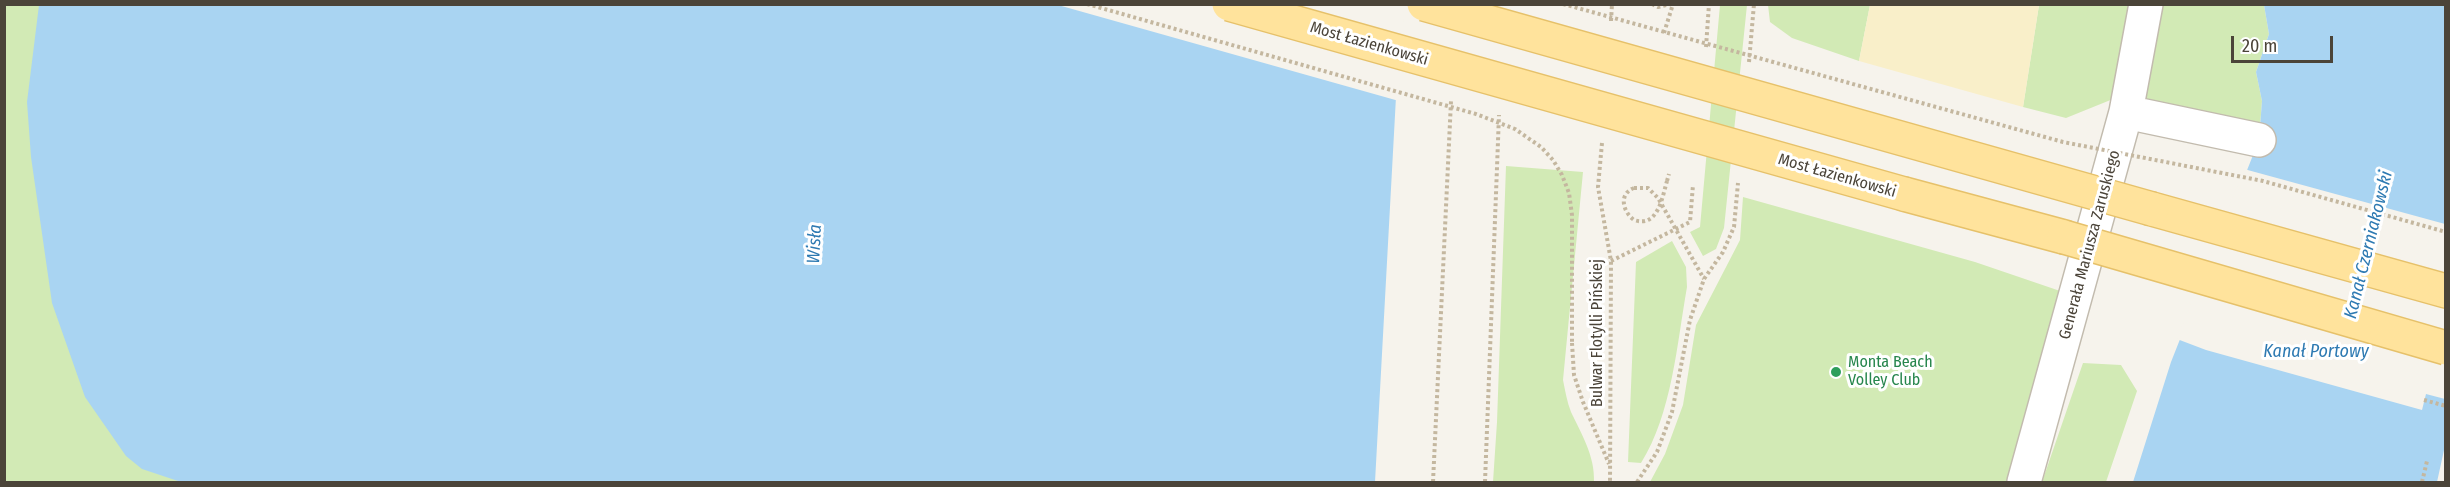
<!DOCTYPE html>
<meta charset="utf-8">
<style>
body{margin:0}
#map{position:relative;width:2450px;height:487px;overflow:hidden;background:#f6f3ec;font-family:"Fira Sans Condensed",sans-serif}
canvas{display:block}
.frame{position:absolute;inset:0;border:6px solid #4b4439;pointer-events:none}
.scale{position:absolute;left:2231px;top:36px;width:102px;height:27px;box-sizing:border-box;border:3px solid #4b4439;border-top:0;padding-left:8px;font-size:18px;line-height:21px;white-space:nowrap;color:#4b4439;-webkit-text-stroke:4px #fff;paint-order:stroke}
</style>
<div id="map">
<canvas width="2450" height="487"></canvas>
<div class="frame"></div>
<div class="scale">20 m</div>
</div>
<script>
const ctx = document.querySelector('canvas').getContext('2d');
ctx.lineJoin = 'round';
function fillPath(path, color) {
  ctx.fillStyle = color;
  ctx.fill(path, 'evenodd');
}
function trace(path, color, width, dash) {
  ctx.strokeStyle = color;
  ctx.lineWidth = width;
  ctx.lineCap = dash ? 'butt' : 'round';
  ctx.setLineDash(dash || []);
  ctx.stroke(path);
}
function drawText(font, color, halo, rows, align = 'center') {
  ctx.font = font + ' "Fira Sans Condensed",sans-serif';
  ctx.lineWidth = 6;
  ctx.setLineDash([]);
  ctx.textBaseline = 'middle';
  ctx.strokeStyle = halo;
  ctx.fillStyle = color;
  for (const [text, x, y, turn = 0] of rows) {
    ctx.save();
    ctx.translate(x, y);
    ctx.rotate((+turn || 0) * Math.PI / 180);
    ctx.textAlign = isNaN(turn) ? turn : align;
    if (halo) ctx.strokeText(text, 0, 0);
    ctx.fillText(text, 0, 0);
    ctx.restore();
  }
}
fillPath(new Path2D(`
 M 4,5 L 69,5 L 181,482 L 5,482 Z
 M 1720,5 L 1747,5 L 1724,228 L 1716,249 L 1703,256 L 1690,232 L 1700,227 Z
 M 1768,5 L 1870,5 L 1859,61 L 1792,38 L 1770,22 Z
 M 2039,5 L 2131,5 L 2113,99 L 2066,118 L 2023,107 Z
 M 2160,5 L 2264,5 L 2269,34 L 2256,72 L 2262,101 L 2260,127 L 2143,105 Z
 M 1506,166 L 1583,172 L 1563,380 C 1565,390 1567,402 1571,412 C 1582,435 1595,456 1594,482 L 1493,482 L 1497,422 Z
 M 1743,197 L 1975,262 L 2066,293 L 2009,482 L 1650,482 L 1665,454 L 1683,405 L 1696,325 L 1740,240 Z
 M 1672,241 L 1686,267 L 1687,287 C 1677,343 1672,414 1641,463 L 1628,462 L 1636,262 Z
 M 2083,363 L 2121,365 L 2137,391 L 2106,482 L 2042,482 Z`), '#d2eab5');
fillPath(new Path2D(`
 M 1870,5 L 2039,5 L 2023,107 L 1859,61 Z`), '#f9efc9');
fillPath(new Path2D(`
 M 39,5 L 1401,5 L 1375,482 L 181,482 L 142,469 L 126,456 L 85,397 L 52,303 L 31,157 L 27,102 Z
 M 2264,5 L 2445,5 L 2446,441 L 2437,482 L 2133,482 L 2171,362 L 2259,140 L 2262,101 L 2256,72 L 2269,34 Z`), '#a9d4f2');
fillPath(new Path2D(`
 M 1404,4 L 1399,101 L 1058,5 Z
 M 2244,169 L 2445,224 L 2445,399 L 2426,394 L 2422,410 L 2206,350 L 2177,339 Z`), '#f6f3ec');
const minor = new Path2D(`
 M 2126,112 L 2259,140
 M 2024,482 L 2126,112 L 2146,4`);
const major = new Path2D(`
 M 1904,194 L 2064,237
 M 2152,209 L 2446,291`);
trace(minor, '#c2bbae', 36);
trace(major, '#e6c16a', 36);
trace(new Path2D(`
 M 1652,4 L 1658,7 L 1670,4
 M 1611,21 L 1612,4
 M 1664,33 L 1673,4
 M 1706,47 L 1709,4
 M 1749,62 L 1754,4
 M 1602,143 L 1598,187 L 1611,261 L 1610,482
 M 1667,181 L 1669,174
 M 1634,188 L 1648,188 L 1658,198 L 1704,279
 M 1611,261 L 1690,222 L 1693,185
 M 1572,343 L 1574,375 L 1583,402 L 1609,464
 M 2424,400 L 2446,406
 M 1433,482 L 1451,101
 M 1485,482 L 1499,115
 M 1637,482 L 1657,452 L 1672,412 L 1690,320 L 1704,279 L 1723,252 L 1734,227 L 1738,183
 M 2422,482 L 2427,461`), '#c4b79f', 4, [3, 3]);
trace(minor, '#fff', 33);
trace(major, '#ffe39c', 33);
const majorBridge = new Path2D(`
 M 1229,4 L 1904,194
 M 1424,4 L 2152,209
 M 2064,237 L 2446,348`);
trace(majorBridge, '#e6c16a', 36, []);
trace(new Path2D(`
 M 1087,4 L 1476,114 L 1515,129 L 1541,147 L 1553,160 L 1562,175 L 1569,193 L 1572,215 L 1572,343
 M 1563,4 L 2063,142 L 2263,181 L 2446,232
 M 1634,188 C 1618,194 1623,212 1634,220 C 1658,228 1662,198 1667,181`), '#c4b79f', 4, [3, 3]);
trace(majorBridge, '#ffe39c', 33);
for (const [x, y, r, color] of [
 [1836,372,6,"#2e9e5b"]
]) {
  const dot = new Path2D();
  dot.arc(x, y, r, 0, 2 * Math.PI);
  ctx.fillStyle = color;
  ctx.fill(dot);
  trace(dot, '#fff', 2);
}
drawText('16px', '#4b4439', '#fff', [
 ["Most Łazienkowski",1369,44,16],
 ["Most Łazienkowski",1837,176,16],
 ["Generała Mariusza Zaruskiego",2090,245,-75],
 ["Bulwar Flotylli Pińskiej",1598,333,-90]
]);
drawText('16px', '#27864d', '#fff', [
 ["Monta Beach",1848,363],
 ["Volley Club",1848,381]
], 'left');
drawText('italic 18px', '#2e7ab2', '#fff', [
 ["Wisła",815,244,-87],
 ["Kanał Czerniakowski",2369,245,-76],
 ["Kanał Portowy",2316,352]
]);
</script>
